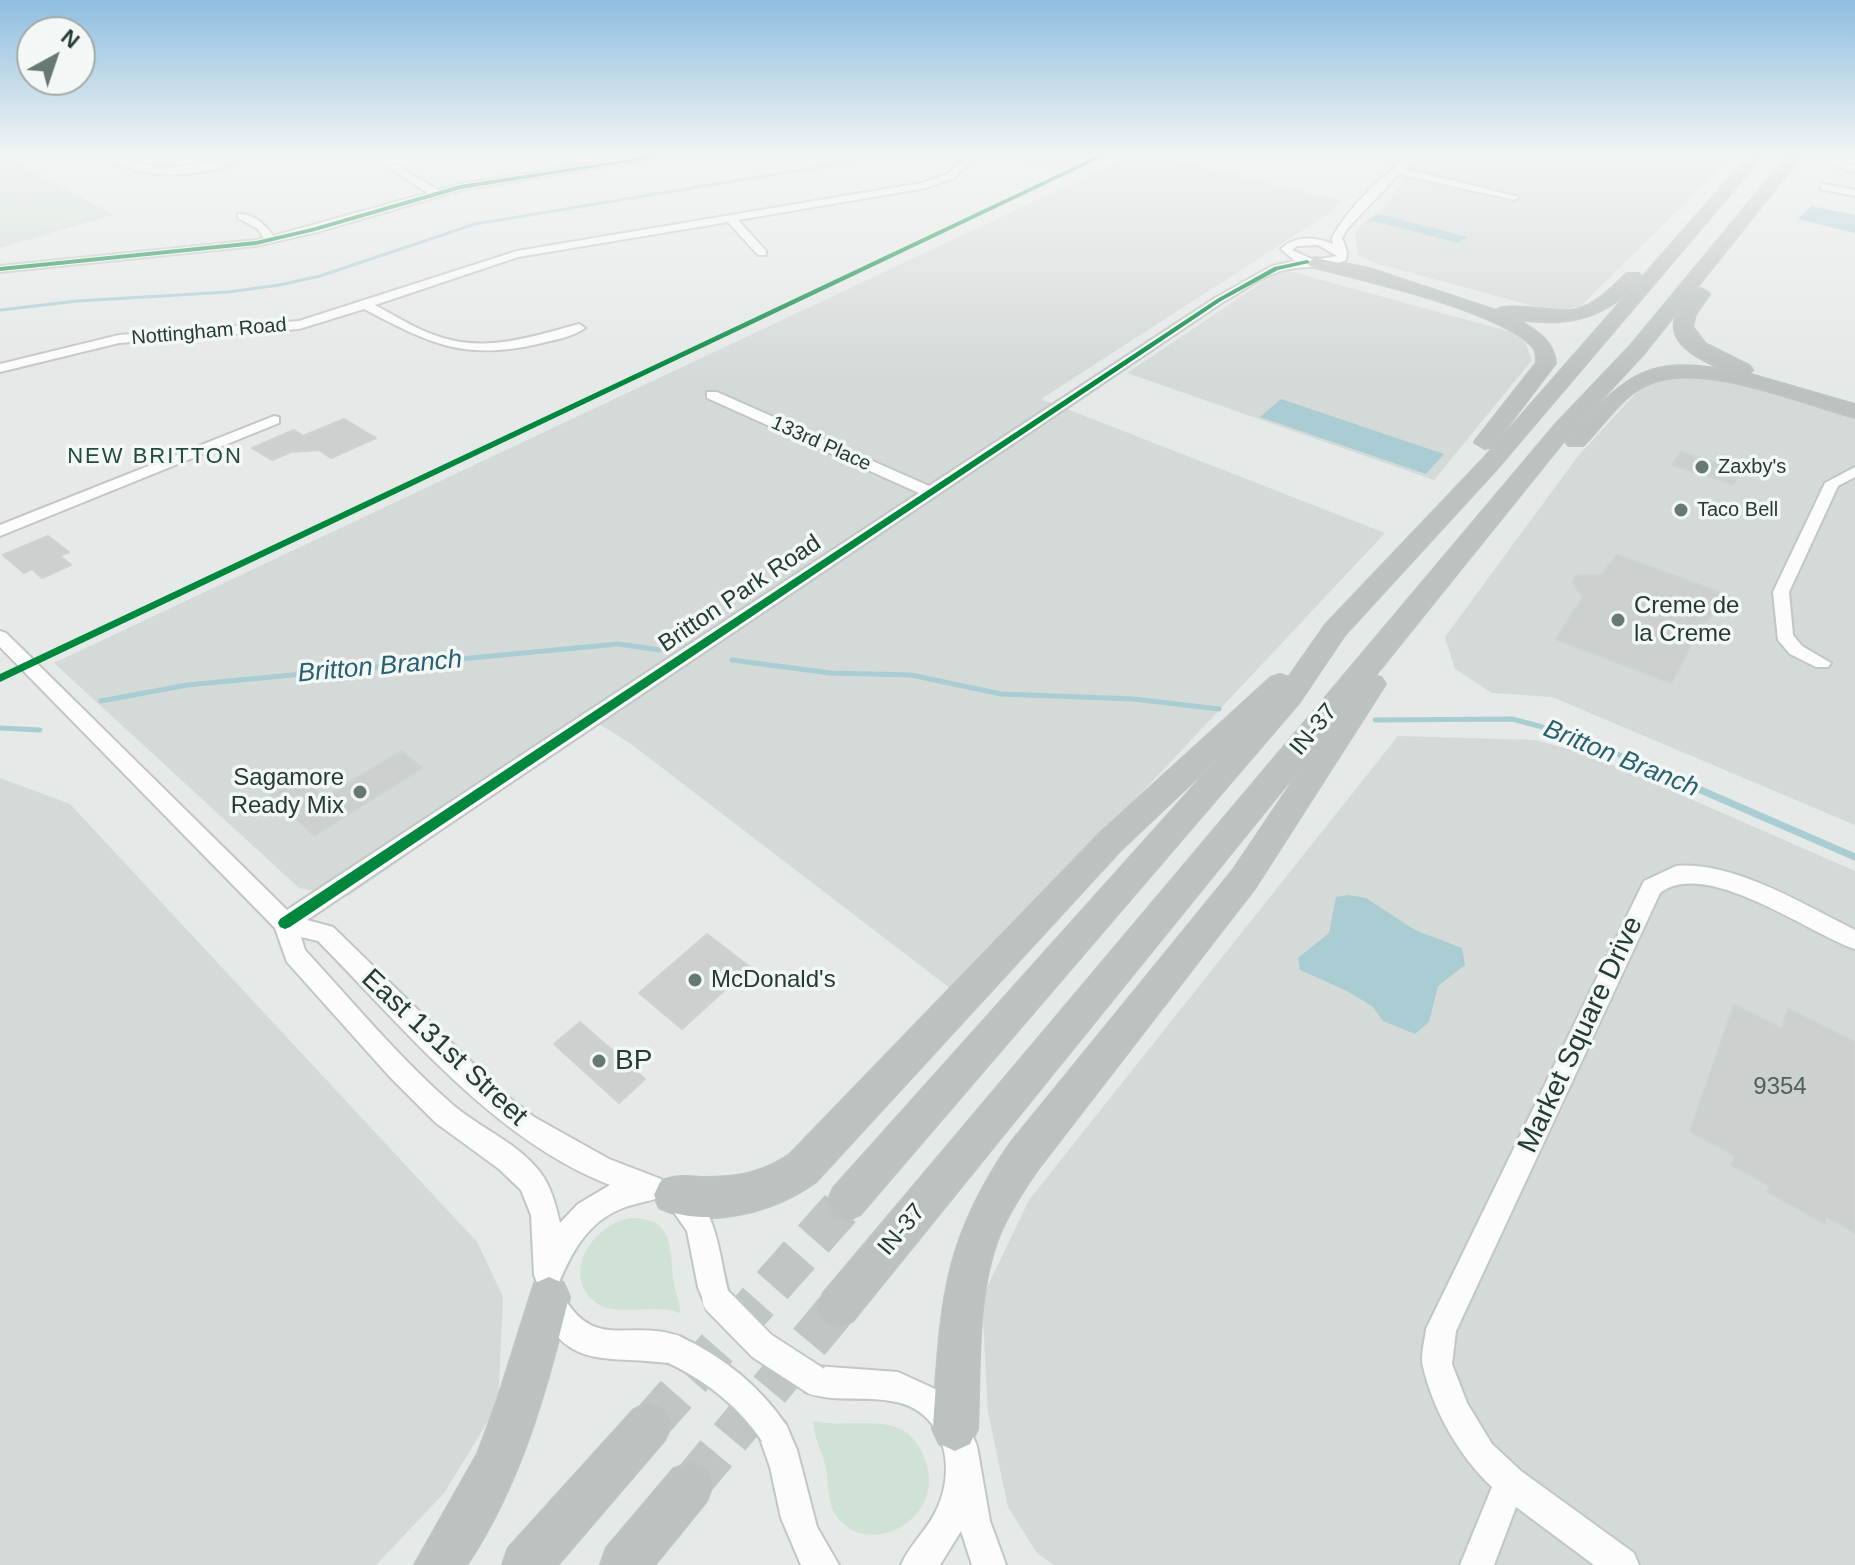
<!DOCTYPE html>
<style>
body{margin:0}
#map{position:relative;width:1855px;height:1565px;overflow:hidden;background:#e5e9e7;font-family:Arial,sans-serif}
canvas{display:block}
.north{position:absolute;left:16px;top:16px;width:80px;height:80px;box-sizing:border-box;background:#f3f8f6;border:2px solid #a1aca9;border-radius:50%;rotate:40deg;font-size:22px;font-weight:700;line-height:32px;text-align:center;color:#253b35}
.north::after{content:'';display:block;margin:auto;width:28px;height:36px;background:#687873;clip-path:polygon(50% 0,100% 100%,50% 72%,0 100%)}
</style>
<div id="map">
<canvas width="1855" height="1565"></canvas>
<div class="north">N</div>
</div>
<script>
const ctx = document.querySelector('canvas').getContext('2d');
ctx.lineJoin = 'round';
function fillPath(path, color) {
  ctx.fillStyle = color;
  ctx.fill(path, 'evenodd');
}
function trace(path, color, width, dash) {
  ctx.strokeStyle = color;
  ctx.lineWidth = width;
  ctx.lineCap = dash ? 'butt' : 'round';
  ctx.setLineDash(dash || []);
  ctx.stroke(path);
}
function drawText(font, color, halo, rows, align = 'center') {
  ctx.font = font + ' Arial,sans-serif';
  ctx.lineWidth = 7;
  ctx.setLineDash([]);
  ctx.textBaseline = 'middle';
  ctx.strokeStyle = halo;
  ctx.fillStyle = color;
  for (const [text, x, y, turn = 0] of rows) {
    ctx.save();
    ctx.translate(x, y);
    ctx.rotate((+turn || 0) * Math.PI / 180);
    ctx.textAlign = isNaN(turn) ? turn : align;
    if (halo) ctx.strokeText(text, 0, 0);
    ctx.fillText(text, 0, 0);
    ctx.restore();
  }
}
fillPath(new Path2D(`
 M 0,157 L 7,157 L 113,215 L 0,248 Z
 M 1128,157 L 1164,157 L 1342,201 L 1331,212 L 1041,399 L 1385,533 L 955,992 L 631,744 L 598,723 L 348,896 L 299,888 L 54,663 Z
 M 1358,157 L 1732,157 L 1581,306 L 1552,311 L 1375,263 L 1358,255 L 1355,233 L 1364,222 L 1386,206 L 1403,179 L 1385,163 Z
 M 1282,269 L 1511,332 L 1525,342 L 1532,360 L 1434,480 L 1127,373 Z
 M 1709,376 L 1855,417 L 1855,825 L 1552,697 L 1492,693 L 1455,669 L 1445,637 L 1578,456 L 1648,380 L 1656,377 Z
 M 1398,736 L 1535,740 L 1590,755 L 1855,871 L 1855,1565 L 1054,1565 L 1037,1553 L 1008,1507 L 988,1412 L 982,1298 L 1029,1200 Z
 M 0,778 L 70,804 L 477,1242 L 503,1297 L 498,1405 L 444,1493 L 376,1565 L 0,1565 Z`), '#d4dad7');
fillPath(new Path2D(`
 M 977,156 L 1086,156 L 1086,157 L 1060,168 Z
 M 0,194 L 15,201 L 9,211 L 35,202 L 71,197 L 97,211 L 92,215 C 62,224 31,238 0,230 Z
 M 631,1218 C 676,1218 669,1250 674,1283 C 675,1293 681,1304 680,1313 C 654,1302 613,1319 594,1301 C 560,1271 596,1223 631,1218 Z
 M 814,1421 C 842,1428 881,1417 904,1431 C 913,1437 919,1445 923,1455 C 953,1520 861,1565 833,1510 C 828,1498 828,1485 827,1473 C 825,1456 812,1436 814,1421 Z`), '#d0e1d5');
fillPath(new Path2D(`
 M 1811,206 L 1855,215 L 1855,233 L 1798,219 Z
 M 1378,214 L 1467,237 L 1458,243 L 1369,220 Z
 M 1281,399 L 1444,454 L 1426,474 L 1260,417 Z
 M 1349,895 L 1366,898 L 1415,930 L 1462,948 L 1465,965 L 1438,986 L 1429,1022 L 1415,1034 L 1383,1021 L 1372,1006 L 1345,990 L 1300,970 L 1298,958 L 1329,933 L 1336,897 Z`), '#aaccd3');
trace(new Path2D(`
 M 0,310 L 77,301 L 228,292 L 279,285 L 320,276 L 475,224 L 886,156`), '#aaccd3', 3);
trace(new Path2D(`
 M 732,660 L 830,673 L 911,675 L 1001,694 L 1134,699 L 1219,709
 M 101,701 L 187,685 L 618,644 L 660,650
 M 1375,720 L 1512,719 L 1573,735 L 1685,783
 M 0,728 L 40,730`), '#aaccd3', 5);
trace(new Path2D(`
 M 1680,781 L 1855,857`), '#aaccd3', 7);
const building = new Path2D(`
 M 344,419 L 376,438 L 331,458 L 319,450 L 291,452 L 272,460 L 252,448 L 294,430 L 303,436 Z
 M 1681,452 L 1741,471 L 1733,484 L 1672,465 Z
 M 48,536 L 69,552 L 60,556 L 71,565 L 42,578 L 32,569 L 24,573 L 3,555 Z
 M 1617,555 L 1722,593 L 1707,622 L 1703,621 L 1671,683 L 1556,639 L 1583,597 L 1572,582 L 1576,576 L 1601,575 Z
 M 401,751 L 422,768 L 314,836 L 260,785 L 290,768 L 324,798 Z
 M 707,934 L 750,967 L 682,1029 L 639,993 Z
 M 1734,1005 L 1782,1029 L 1788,1009 L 1855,1042 L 1855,1233 L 1826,1216 L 1824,1223 L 1768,1192 L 1770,1186 L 1732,1165 L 1735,1156 L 1690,1131 Z
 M 580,1022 L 645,1079 L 619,1103 L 554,1044 Z`);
fillPath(building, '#ccd1cf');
trace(building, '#ced2d0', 2);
trace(new Path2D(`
 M 649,1425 L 847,1201
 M 690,1485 L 838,1307`), '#bfc6c3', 41, [41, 21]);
const minor = new Path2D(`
 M 102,156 L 115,156 L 160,169 L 251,156 C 208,178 144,183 102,156 Z
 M 642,156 L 668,156 L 461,190 L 317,232 L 256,246 L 0,272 L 0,266 L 256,240 L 264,238 L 258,229 L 238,218 L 238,214 C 253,213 266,225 273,236 L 428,193 L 391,169 L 394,164 L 438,190 L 460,184 Z
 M 966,156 L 976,156 L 954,178 L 926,188 L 738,220 L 766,251 L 766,255 L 758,255 L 728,222 L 518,257 L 375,305 C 397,317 419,331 443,338 C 489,352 535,336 579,324 L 585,328 C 573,337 553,340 538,344 C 463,361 429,343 364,309 L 299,329 L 119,343 L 0,372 L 0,364 L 119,335 L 299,321 L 517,251 L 921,183 L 948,174 Z
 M 1409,156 L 1420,156 L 1405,169 L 1519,197 L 1514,200 L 1399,174 L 1347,229 L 1342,238 L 1347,252 L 1346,260 C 1326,269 1305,265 1284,270 C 1263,275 1242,292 1223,302 L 307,920 L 333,927 L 502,1092 L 534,1117 L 609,1159 L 661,1179 L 664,1188 L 661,1197 C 648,1202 635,1203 623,1208 C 588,1221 571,1253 558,1285 L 552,1288 L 561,1292 C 594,1355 630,1316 684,1338 L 688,1349 L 684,1360 L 673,1364 C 609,1353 567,1375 537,1302 L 541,1292 L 547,1289 L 538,1285 L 534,1275 L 531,1215 L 521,1190 L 499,1169 L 436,1123 L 389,1076 L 287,962 L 275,928 L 0,647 L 0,631 L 6,633 L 287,910 L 919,493 L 707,398 L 707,392 L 717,392 L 929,486 L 1215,298 L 1272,266 L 1295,261 L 1281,249 C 1295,235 1316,237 1333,244 L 1332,238 C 1350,205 1380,178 1409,156 ZM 1318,245 L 1337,256 L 1314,260 L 1292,250 L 1297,246 ZM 301,937 L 318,941 C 404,1028 494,1140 610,1185 L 578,1204 L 560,1223 C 556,1206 551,1186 540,1172 C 518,1143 480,1128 453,1105 C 399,1058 353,1002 305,950 Z
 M 1843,163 L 1855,166 L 1855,172 L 1840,168 Z
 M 1823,184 L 1855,190 L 1855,196 L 1820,189 Z
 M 274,416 L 279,417 L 279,423 L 0,536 L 0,525 Z
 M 1855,467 L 1855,477 L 1838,486 L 1789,592 L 1793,635 L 1802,646 L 1831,663 L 1828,667 L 1816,667 L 1790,654 L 1778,640 L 1773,592 L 1825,483 Z
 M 1676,866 C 1734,861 1804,905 1855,930 L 1855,949 C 1808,933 1705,857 1660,893 L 1456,1331 L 1452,1364 L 1467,1403 L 1492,1444 L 1521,1471 L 1634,1553 L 1639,1565 L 1594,1565 L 1516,1507 L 1494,1565 L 1460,1565 L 1492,1487 C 1459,1456 1434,1412 1423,1367 C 1420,1356 1425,1340 1426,1329 L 1644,881 Z
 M 678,1185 C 721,1202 718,1263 731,1300 L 727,1310 L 717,1314 L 707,1310 L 698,1287 L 687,1231 L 664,1198 L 668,1188 Z
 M 816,1366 L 898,1372 L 946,1394 L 963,1413 L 977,1446 L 990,1521 L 1006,1565 L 972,1565 L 961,1531 L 940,1565 L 901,1565 C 909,1546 925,1532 935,1513 C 958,1470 946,1409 891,1401 C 863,1396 833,1403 805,1392 L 801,1381 L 805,1370 Z
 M 774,1417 L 785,1422 L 797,1450 L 817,1527 L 839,1565 L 801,1565 L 781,1518 L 770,1467 L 758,1433 L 763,1422 Z`);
const highway = new Path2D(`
 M 1749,156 L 1762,156 L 1496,469 L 1344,635 L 1299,702 L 860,1214 L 847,1220 L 834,1214 L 828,1201 L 834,1188 L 1232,744 L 1121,849 L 816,1181 C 774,1211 710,1229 660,1208 L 654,1195 L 660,1182 C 675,1175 688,1177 704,1178 C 736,1178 763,1174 790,1155 L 1101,833 L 1271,678 L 1280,675 L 1289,678 L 1326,625 L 1482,461 Z
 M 1788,156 L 1801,156 L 1642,355 L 1568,435 L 1374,676 L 1381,678 L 1385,684 L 1255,887 L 1038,1168 C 1024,1188 1010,1209 1000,1232 C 975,1293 980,1364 977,1429 L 970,1444 L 955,1451 L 940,1444 L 933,1429 C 942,1309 940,1245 1012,1142 L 1233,871 L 1318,745 L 852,1321 L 838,1327 L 824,1321 L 818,1307 L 824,1293 L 1554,427 L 1630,347 Z
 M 1315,258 L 1369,269 L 1496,311 C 1507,301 1556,315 1576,310 C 1597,305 1612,288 1627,274 L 1639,274 L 1641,277 C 1607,319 1566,327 1514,318 C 1533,330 1553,339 1555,363 L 1492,446 L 1485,448 L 1475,442 L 1537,363 C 1537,356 1537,350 1532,345 C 1496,309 1361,279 1310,266 L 1307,263 Z
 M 1701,289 L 1709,294 L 1695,314 L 1692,327 L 1705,344 L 1749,366 L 1752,370 L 1747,374 L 1855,405 L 1855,417 C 1801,403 1698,358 1645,385 C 1620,397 1602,426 1583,445 L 1569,445 L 1566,441 L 1569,437 C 1626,379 1643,355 1729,371 C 1712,364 1671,348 1675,323 C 1677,311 1688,299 1695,291 Z
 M 549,1277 L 563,1283 L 569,1297 C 546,1390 520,1484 466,1565 L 415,1565 L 478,1454 L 497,1403 L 535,1283 Z
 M 649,1403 L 664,1410 L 671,1425 L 664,1440 L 557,1565 L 503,1565 L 509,1548 L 634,1410 Z
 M 690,1463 L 706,1469 L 712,1485 L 706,1501 L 654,1565 L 601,1565 L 607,1548 L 674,1469 Z`);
trace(minor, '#c2c6c4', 4);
trace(highway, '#bdc5c2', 4);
fillPath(minor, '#fbfcfb');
fillPath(highway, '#bbc2c0');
const minorBridge = new Path2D(`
 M 717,1300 L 762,1346 L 816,1381
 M 673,1349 C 713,1368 749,1396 774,1433`);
trace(minorBridge, '#c2c6c4', 33, []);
trace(minorBridge, '#fbfcfb', 29);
fillPath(new Path2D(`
 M 650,156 L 666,156 L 461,189 L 315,231 L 256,245 L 0,271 L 0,267 L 256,241 L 312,228 L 460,185 Z
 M 1097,156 L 1105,156 L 0,682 L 0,674 Z
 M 1307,260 L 1309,261 L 1309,263 L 1278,270 L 1221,301 L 290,927 L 285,929 L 280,927 L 278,923 L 280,919 L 1217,299 L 1274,267 Z`), '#00873e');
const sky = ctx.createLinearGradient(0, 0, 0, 376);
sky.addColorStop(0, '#8fbee0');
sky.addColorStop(0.41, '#f3f5f4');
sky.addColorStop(1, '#f3f5f400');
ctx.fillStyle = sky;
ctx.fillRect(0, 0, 1855, 376);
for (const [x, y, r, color] of [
 [1702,467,8,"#687873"],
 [1681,510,8,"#687873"],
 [1618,620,8,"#687873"],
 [360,792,8,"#687873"],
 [695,980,8,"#687873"],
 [599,1061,8,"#687873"]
]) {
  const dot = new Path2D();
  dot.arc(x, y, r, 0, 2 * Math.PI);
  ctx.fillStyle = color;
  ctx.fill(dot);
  trace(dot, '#f3f8f6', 3);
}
drawText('20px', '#253b35', '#f3f8f6', [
 ["Nottingham Road",209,332,-5],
 ["133rd Place",821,444,24]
]);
drawText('20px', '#253b35', '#f3f8f6', [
 ["Zaxby's",1718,467],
 ["Taco Bell",1697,510]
], 'left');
ctx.letterSpacing = '2px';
drawText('22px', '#234b42', '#f3f8f6', [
 ["NEW BRITTON",155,457]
]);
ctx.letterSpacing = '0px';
drawText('24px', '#253b35', '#f3f8f6', [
 ["Britton Park Road",740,594,-34],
 ["IN-37",1314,730,-50],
 ["IN-37",902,1230,-50]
]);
drawText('24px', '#253b35', '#f3f8f6', [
 ["Creme de",1634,606],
 ["la Creme",1634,634],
 ["Sagamore",344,778,"right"],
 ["Ready Mix",344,806,"right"],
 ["McDonald's",711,980]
], 'left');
drawText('24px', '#50615c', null, [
 ["9354",1780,1087]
]);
drawText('italic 26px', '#266170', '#f3f8f6', [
 ["Britton Branch",380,667,-5],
 ["Britton Branch",1621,759,22]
]);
drawText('28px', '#253b35', '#f3f8f6', [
 ["Market Square Drive",1581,1035,-65],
 ["East 131st Street",444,1048,43]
]);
drawText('28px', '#253b35', '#f3f8f6', [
 ["BP",615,1061]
], 'left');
</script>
